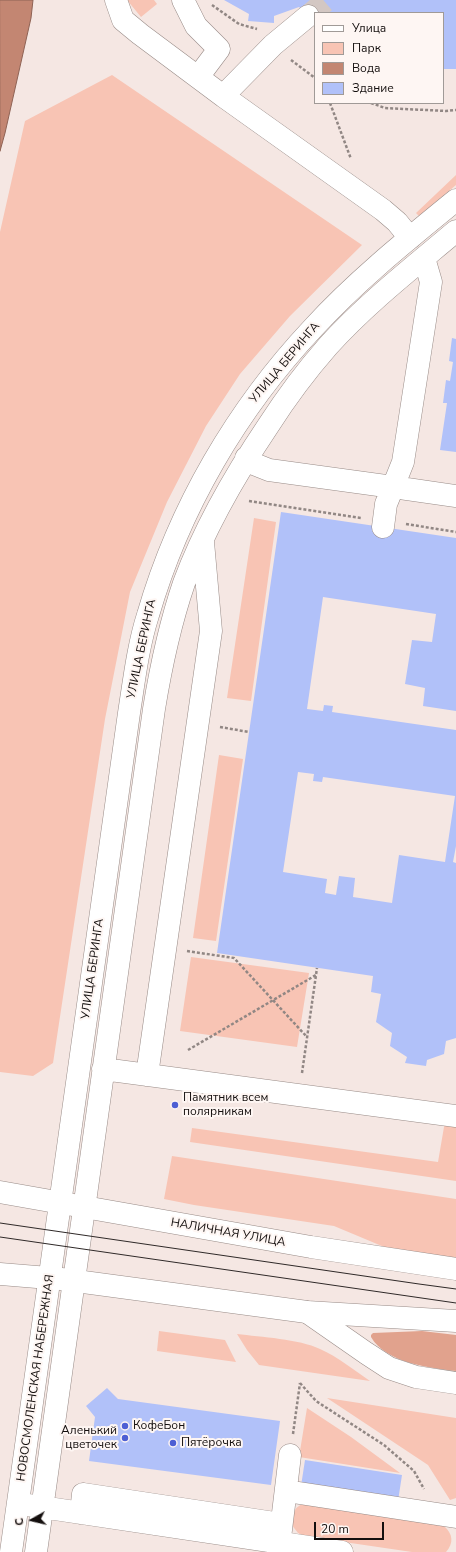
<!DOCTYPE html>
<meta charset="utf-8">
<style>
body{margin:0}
#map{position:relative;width:456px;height:1552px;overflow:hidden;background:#f5e7e3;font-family:"Nunito Sans",sans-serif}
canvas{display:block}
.legend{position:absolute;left:314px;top:12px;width:130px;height:92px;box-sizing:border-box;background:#fef6f3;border:1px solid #a09a97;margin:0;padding:5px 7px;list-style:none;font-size:12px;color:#140f0e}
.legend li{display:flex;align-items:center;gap:8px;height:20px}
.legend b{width:20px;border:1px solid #a09a97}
.north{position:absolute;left:12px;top:1500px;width:40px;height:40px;-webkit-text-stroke:3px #fef6f3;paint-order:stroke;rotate:262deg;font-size:11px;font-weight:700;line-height:16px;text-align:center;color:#140f0e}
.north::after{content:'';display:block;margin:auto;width:14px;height:18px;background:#140f0e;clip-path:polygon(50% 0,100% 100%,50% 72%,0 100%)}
.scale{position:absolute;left:314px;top:1522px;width:70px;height:18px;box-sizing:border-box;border:2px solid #140f0e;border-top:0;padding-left:5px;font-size:12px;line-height:14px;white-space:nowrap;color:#140f0e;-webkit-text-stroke:3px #fef6f3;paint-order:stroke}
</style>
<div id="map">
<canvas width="456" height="1552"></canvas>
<ul class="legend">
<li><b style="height:5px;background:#fff"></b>Улица</li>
<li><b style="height:11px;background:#f8c4b4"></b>Парк</li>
<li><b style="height:11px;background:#c38672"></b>Вода</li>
<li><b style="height:11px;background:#b1c1f9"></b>Здание</li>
</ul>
<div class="north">С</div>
<div class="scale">20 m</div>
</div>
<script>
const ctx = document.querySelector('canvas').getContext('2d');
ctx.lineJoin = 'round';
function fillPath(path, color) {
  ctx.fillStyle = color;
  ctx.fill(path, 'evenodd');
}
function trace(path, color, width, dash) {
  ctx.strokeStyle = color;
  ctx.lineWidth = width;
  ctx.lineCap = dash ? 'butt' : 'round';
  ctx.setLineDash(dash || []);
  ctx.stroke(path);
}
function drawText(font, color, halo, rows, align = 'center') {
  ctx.font = font + ' "Nunito Sans",sans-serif';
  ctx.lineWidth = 4;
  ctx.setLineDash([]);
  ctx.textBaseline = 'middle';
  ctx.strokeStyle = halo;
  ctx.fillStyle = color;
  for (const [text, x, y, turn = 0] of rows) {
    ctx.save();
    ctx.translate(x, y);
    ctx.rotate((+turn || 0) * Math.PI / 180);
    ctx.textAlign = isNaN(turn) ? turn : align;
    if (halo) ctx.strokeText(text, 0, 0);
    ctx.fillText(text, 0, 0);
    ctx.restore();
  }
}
fillPath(new Path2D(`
 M 127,0 L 154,0 L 157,4 L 141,17 Z
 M 112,75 L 362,245 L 290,316 L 240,374 L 206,426 L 167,502 L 130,592 L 105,719 L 53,1063 L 33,1076 L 0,1072 L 0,232 L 25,121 Z
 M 456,175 L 456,185 L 419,216 L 416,213 Z
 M 254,518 L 276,522 L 251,701 L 227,698 Z
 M 219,755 L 243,759 L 216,941 L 193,938 Z
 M 191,957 L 309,973 L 297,1047 L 180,1031 Z
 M 456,1122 L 456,1181 L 190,1142 L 192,1128 L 438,1162 L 444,1127 L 446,1123 Z
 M 172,1156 L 456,1199 L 456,1259 L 389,1249 L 334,1226 L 194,1205 L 164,1199 Z
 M 159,1331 L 225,1340 L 236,1362 L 157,1351 Z
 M 237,1334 C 261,1337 299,1339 320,1349 C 338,1357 354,1370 370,1381 L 259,1365 L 247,1350 Z
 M 327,1398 L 456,1418 L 456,1498 L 450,1500 L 428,1465 Z
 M 307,1408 L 351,1437 L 400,1473 L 299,1457 Z
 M 302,1504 L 444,1526 C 453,1534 454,1543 446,1552 L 412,1552 L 303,1536 L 298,1533 L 291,1524 C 292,1514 293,1509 302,1504 Z`), '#f8c4b4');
fillPath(new Path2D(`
 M 422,1331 L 456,1335 L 456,1371 C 430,1368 386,1363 371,1337 L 371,1335 L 373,1333 Z`), '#e1a28d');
const water = new Path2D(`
 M 0,0 L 33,0 L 31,18 L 5,133 L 0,151 Z`);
fillPath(water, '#c38672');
trace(water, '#8e6254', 1);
fillPath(new Path2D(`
 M 224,0 L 456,0 L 456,69 L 443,69 L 443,13 L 315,13 L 315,23 L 299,7 L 274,16 L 274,23 L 248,21 L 249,14 Z
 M 452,338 L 456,339 L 456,452 L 440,450 L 447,403 L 443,403 L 446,380 L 450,381 L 453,362 L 449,361 Z
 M 281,512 L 456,538 L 456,711 L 423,706 L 425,688 L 405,684 L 412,640 L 432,642 L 436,614 L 323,597 L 307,709 L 323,711 L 324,705 L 333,706 L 332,712 L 456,730 L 456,846 L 453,862 L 456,863 L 456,1038 L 446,1041 L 444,1054 L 427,1060 L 426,1066 L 405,1063 L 407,1057 L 390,1046 L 392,1033 L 376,1022 L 381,994 L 371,992 L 373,976 L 217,953 ZM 298,772 L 314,774 L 313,781 L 322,782 L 323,777 L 455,796 L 445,862 L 399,855 L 392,903 L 353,897 L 355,878 L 339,876 L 336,895 L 325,893 L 327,879 L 283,872 Z
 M 107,1388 L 118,1399 L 280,1421 L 271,1485 L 89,1461 L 95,1417 L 86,1406 Z
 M 305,1460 L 402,1475 L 398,1501 L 301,1486 Z`), '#b1c1f9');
trace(new Path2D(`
 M 308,16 L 327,0`), '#d3c7c3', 22, [22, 11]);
const minor = new Path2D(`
 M 116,0 L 123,20 L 140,34 L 223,96 L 383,210 L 397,222 L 410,238
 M 183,0 L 196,26 L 219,49 L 198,77
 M 223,96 L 273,45 L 308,16
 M 424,258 L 431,282 L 403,462 L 393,487 L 456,496
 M 246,458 L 254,464 L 269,470 L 393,487 L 386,504 L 383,527
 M 103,1069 L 456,1116
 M 147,1075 L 211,631 L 203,542
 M 307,1312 L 366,1353 L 389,1368 L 416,1377 L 456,1383
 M 286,1491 L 456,1517
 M 28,1505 L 342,1552
 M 81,1513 L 83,1494 L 281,1524
 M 280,1538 L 290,1455
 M 11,1552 L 129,713 C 134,681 138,646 148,615 C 179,508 237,409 313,328 C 356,281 407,240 456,200
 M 36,1552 L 154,709 C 161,666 170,624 184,583 C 205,527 235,475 268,426 C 286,398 306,371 328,346 C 366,304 412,268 456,231`);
const major = new Path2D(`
 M 0,1192 L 311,1247 L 456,1269
 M 0,1274 L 61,1279 L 307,1312 L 456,1321`);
trace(minor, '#988b87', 23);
trace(major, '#988b87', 23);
trace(new Path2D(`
 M 212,5 L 239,24 L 257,29
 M 291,60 L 315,78
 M 330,103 L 351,159
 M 371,103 L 385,108 L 446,111 L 456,110
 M 249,501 L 361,518
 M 406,524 L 456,532
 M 220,727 L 249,732
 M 187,951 L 234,958 L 307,1037
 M 188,1050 L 316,975
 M 302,1073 L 317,968
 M 300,1383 L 316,1401 L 384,1445 L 414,1471 L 424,1489
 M 293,1434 L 300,1383`), '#918784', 2.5, [3, 2]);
trace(minor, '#fff', 22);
trace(major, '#fff', 22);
trace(new Path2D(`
 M 0,1223 L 419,1284 L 456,1289
 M 0,1237 L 456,1303`), '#2f2928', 1);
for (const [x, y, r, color] of [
 [175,1105,4,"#4d5fd4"],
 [125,1426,4,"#4d5fd4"],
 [125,1438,4,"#4d5fd4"],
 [173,1443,4,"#4d5fd4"]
]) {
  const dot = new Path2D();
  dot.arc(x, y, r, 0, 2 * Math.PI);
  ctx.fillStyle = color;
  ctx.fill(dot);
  trace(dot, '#fef6f3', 1.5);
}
drawText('12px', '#140f0e', '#fef6f3', [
 ["УЛИЦА БЕРИНГА",285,363,-50],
 ["УЛИЦА БЕРИНГА",142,649,-78],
 ["УЛИЦА БЕРИНГА",93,969,-82],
 ["НАЛИЧНАЯ УЛИЦА",228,1233,10],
 ["НОВОСМОЛЕНСКАЯ НАБЕРЕЖНАЯ",36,1378,-82]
]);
drawText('12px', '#140f0e', '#fef6f3', [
 ["Памятник всем",183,1098],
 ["полярникам",183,1112],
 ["КофеБон",133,1426],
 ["Аленький",117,1431,"right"],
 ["цветочек",117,1445,"right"],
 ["Пятёрочка",181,1443]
], 'left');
</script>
